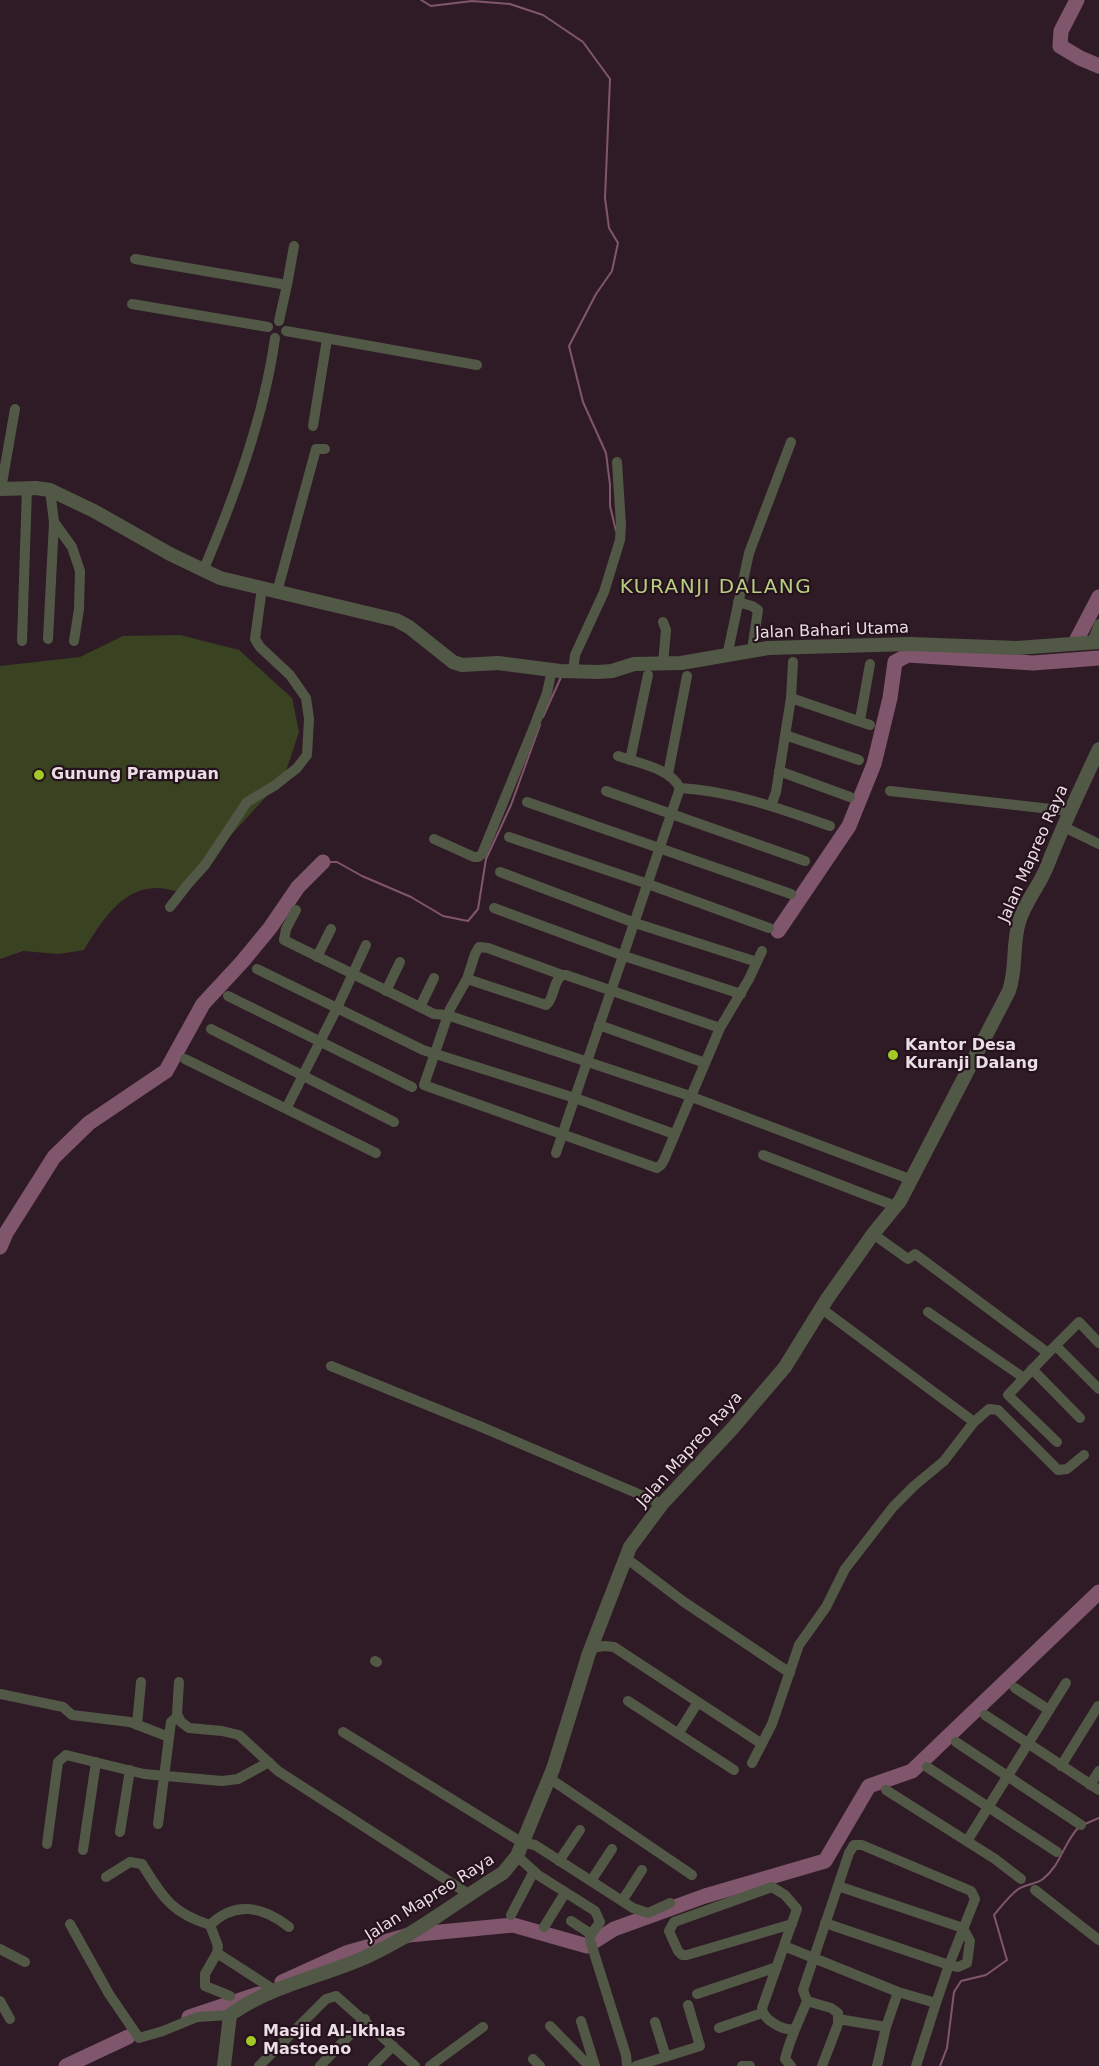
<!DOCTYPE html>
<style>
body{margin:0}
canvas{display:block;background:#2f1b26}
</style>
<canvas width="1099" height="2066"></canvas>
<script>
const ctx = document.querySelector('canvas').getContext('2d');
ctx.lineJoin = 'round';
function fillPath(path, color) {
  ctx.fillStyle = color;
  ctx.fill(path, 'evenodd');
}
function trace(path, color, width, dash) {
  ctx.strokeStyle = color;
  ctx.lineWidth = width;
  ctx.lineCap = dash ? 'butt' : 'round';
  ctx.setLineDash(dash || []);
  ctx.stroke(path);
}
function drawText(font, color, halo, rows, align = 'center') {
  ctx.font = font + ' "DejaVu Sans",sans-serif';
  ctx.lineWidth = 4.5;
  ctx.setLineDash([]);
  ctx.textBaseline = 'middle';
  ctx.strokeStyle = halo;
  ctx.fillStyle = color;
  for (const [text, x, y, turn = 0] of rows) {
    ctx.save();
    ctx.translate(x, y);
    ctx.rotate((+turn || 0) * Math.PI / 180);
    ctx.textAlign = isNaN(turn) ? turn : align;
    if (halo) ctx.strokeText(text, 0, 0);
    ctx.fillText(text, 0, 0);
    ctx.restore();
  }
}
fillPath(new Path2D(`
 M 180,635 L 239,650 L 292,698 L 299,732 L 284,777 L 179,892 C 172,890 163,888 156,888 C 121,888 100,924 84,950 L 59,954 L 23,951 L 0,959 L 0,666 L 80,657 L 123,636 Z`), '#394321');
trace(new Path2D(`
 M 421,0 L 431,6 L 472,1 L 510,4 L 543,15 L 583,42 L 610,79 L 605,198 L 609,228 L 618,243 L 612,271 L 596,294 L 569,346 L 583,402 L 606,453 L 610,485 L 610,506 L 616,531
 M 543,717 L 562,675
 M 323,862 L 337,862 L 362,876 L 411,897 L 443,916 L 468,921 L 478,909 L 486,859 L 511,805 L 540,725
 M 1085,1824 L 1099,1818
 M 940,2066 L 947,2048 L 954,1992 L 961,1981 L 986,1975 L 1007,1960 L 994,1915 C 1001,1907 1008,1897 1017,1890 C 1024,1884 1035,1885 1043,1879 C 1061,1865 1063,1844 1078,1828`), '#80566c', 2);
trace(new Path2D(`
 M 1077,0 L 1061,31 L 1060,46 L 1080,58 L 1099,66
 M 1077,639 L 1099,597
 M 778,931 L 849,826 L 874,764 L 890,698 L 895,662 L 908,655 L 1033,663 L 1099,658
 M 0,1247 L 6,1233 L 54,1157 L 89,1123 L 166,1071 L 203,1004 L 242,962 L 270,928 L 298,887 L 323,862
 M 282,1982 L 346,1953 L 409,1935 L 513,1925 L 587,1946 L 614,1929 L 705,1896 L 825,1861 L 869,1786 L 912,1771 L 1099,1592
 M 189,2017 L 258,1994
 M 66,2066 L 128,2037`), '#80566c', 15);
trace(new Path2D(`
 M 135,259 L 287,285 L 279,321
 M 287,285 L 294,246
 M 132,304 L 268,327
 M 286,331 L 477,365
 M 313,426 L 327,339
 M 1,489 L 15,409
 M 50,490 L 54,522 L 72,547 L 80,571 L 79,609 L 74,641
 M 203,571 C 234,498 264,417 275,338
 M 277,592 L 316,449 L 325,449
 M 738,602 L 752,606 L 758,610 L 752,650
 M 48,639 L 54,522
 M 22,641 L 27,488
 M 1092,642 L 1099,624
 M 727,656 L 749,553 L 791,442
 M 663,664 L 666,630 L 663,622
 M 573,672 L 575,655 L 604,592 L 620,540 L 621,525 L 617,462
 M 791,698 L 870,725
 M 860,720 L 870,664
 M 785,735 L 859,760
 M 618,756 C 638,763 670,768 680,788
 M 630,760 L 648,675
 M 779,771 L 850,797
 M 668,774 L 687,676
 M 606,791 L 805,861
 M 890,791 L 1069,811
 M 527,802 L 791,894
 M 771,806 L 776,792 L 791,698 L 793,662
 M 1062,826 L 1099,844
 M 509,837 L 648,884 L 769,928
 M 434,839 L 474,857 L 478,857 L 482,854 L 532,732 L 547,693 L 552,670
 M 500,872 L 635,923 L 757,962
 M 170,907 L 188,884 L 205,865 L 247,802 L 274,786 L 297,768 L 307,755 L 309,719 L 306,698 L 290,675 L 260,647 L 255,639 L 262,588
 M 494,908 L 624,956 L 741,994
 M 296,910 L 286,929 L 284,940 L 434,1014 L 447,1015 L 684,1094 L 912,1180
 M 317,957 L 331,929
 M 257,969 L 423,1050 L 575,1098 L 674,1134
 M 562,975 L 488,948 L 479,947 L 475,954 L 467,979 L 450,1009 L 424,1085 L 657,1168 L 661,1165 L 664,1160 L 720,1028 L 749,979 L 762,951
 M 467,979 L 546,1005 C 555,998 552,983 562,975 L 566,975 L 720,1028
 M 386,991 L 400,962
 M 228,996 L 412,1087
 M 420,1007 L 434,978
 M 599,1025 L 705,1063
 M 211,1029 L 394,1122
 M 185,1059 L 376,1153
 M 287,1107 L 337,1008 L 366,945
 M 556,1153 L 680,788 C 732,791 781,809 830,826
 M 763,1155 L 895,1206
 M 873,1234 L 908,1259 L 915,1254 L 1048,1353 L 1008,1395 L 1057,1442
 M 822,1309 L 974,1422
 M 928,1312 L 1024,1378
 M 1056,1346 L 1099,1389
 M 1048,1353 L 1079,1322 L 1099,1343
 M 331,1366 L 484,1428 L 662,1504
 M 1032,1369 L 1080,1418
 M 626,1558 L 684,1602 L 790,1673
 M 591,1648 L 605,1646 L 614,1647 L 762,1744
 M 375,1661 L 377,1662
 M 179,1682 L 177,1714 L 181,1722 L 189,1728 L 222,1731 L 239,1735 L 278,1771 L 470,1895
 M 1015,1688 L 1049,1710
 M 0,1694 L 63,1707 L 72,1715 L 130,1722 L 169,1737
 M 628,1701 L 734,1770
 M 985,1715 L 1099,1790
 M 137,1725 L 141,1682
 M 343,1732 L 521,1842 L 535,1845 L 633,1908 L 648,1913 L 670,1903
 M 678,1734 L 698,1702
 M 956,1742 L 1081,1825
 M 752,1763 L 772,1724 L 799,1645 L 826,1607 L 845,1569 L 893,1507 L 914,1486 L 944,1461 L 974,1422 L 989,1409 L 998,1410 L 1058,1470 L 1067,1469 L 1084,1455
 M 1061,1766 L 1098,1706
 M 927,1767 L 1057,1852
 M 549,1778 L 692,1875
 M 1090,1785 L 1099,1771
 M 886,1790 L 995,1859 L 1021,1879
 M 158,1824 L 171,1722 L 178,1716
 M 120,1832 L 130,1770
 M 967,1841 L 1066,1683
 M 47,1844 L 58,1762 L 66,1755 L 144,1774 L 222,1781 L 238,1779 L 269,1762
 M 83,1850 L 96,1762
 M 517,1856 L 538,1875 L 595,1911 L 600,1922 L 590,1936 L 590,1940 L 626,2055 L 627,2066
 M 559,1861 L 580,1830
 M 106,1877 L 130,1862 L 142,1864 C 162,1896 171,1913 210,1925 L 218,1946 L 217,1953
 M 591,1881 L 612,1849
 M 1035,1890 L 1099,1940
 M 622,1901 L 642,1870
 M 511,1915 L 534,1871
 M 571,1921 L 591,1934
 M 825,1923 L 949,1965 L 958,1967 L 967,1963 L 970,1941 L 963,1928 L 838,1886
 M 70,1924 L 109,1994 L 139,2038 L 163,2031 L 197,2017 L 230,2015
 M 792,1924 L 687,1955 L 682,1955 L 678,1951 L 669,1931 L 674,1922 L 772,1887 L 785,1895 L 797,1909 C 793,1921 788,1933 784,1946 L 898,1992
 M 210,1925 C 236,1900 263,1907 289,1927
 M 544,1927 L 565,1893
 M 784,1946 L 762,2008 C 763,2020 783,2031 794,2029
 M 0,1949 L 25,1962
 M 697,1994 L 777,1967
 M 230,1996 L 205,1986 L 205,1974 L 217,1953 L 276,1991
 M 0,2001 L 10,2019
 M 581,2021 L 595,2066
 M 655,2022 L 666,2057
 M 550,2026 L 589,2066
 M 719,2028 L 762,2013
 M 533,2059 L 540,2066
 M 259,2066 L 326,1999 L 336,1996 L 415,2066
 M 320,2066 L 365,2019
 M 373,2066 L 393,2046
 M 430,2066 L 483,2027
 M 636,2066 L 700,2046 L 688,2005
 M 742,2066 L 750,2066
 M 791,2066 L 785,2059 C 790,2038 799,2021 807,2001
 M 822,2066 L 838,2024 L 838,2013 L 831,2008 L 807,2001 L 803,1990 L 849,1853 L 854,1845 L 862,1845 L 971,1891 L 975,1899 L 949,1965 L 936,2003 L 898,1992 L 886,2027 L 838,2019
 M 877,2066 L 886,2027
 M 916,2066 L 936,2003`), '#525846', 10);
trace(new Path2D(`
 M 0,489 L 36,488 L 50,490 L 94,511 L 170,554 L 220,578 L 396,620 L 409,627 L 453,662 L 462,665 L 498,663 L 560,671 L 598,672 L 612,671 L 634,664 L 681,663 L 768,648 L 911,644 L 1017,648 L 1099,642
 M 224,2066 L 230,2015 L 234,2012 C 274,1985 323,1976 366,1957 C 415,1935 457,1901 503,1873 L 517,1856 L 553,1769 L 589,1653 L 630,1547 L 662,1504 L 732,1429 L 785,1367 L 827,1299 L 873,1234 L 900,1201 L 1009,991 C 1017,968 1012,945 1019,922 C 1025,901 1041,884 1048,864 C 1063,825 1081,787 1099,749`), '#525846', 14);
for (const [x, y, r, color] of [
 [39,775,6,"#a3c926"],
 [893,1055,6,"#a3c926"],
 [251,2041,6,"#a3c926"]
]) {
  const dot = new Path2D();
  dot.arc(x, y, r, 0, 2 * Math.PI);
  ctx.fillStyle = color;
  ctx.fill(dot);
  trace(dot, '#25121c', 2);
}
drawText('16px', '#ebdde4', '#25121c', [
 ["Jalan Bahari Utama",832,631,-2],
 ["Jalan Mapreo Raya",1034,854,-66],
 ["Jalan Mapreo Raya",690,1450,-48],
 ["Jalan Mapreo Raya",430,1898,-32]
]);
drawText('bold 16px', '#ebdde4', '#25121c', [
 ["Gunung Prampuan",51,775],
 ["Kantor Desa",905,1046],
 ["Kuranji Dalang",905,1064],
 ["Masjid Al-Ikhlas",263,2032],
 ["Mastoeno",263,2050]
], 'left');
ctx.letterSpacing = '1.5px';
drawText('20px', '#b6cd83', '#25121c', [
 ["KURANJI DALANG",716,588]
]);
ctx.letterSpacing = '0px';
</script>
